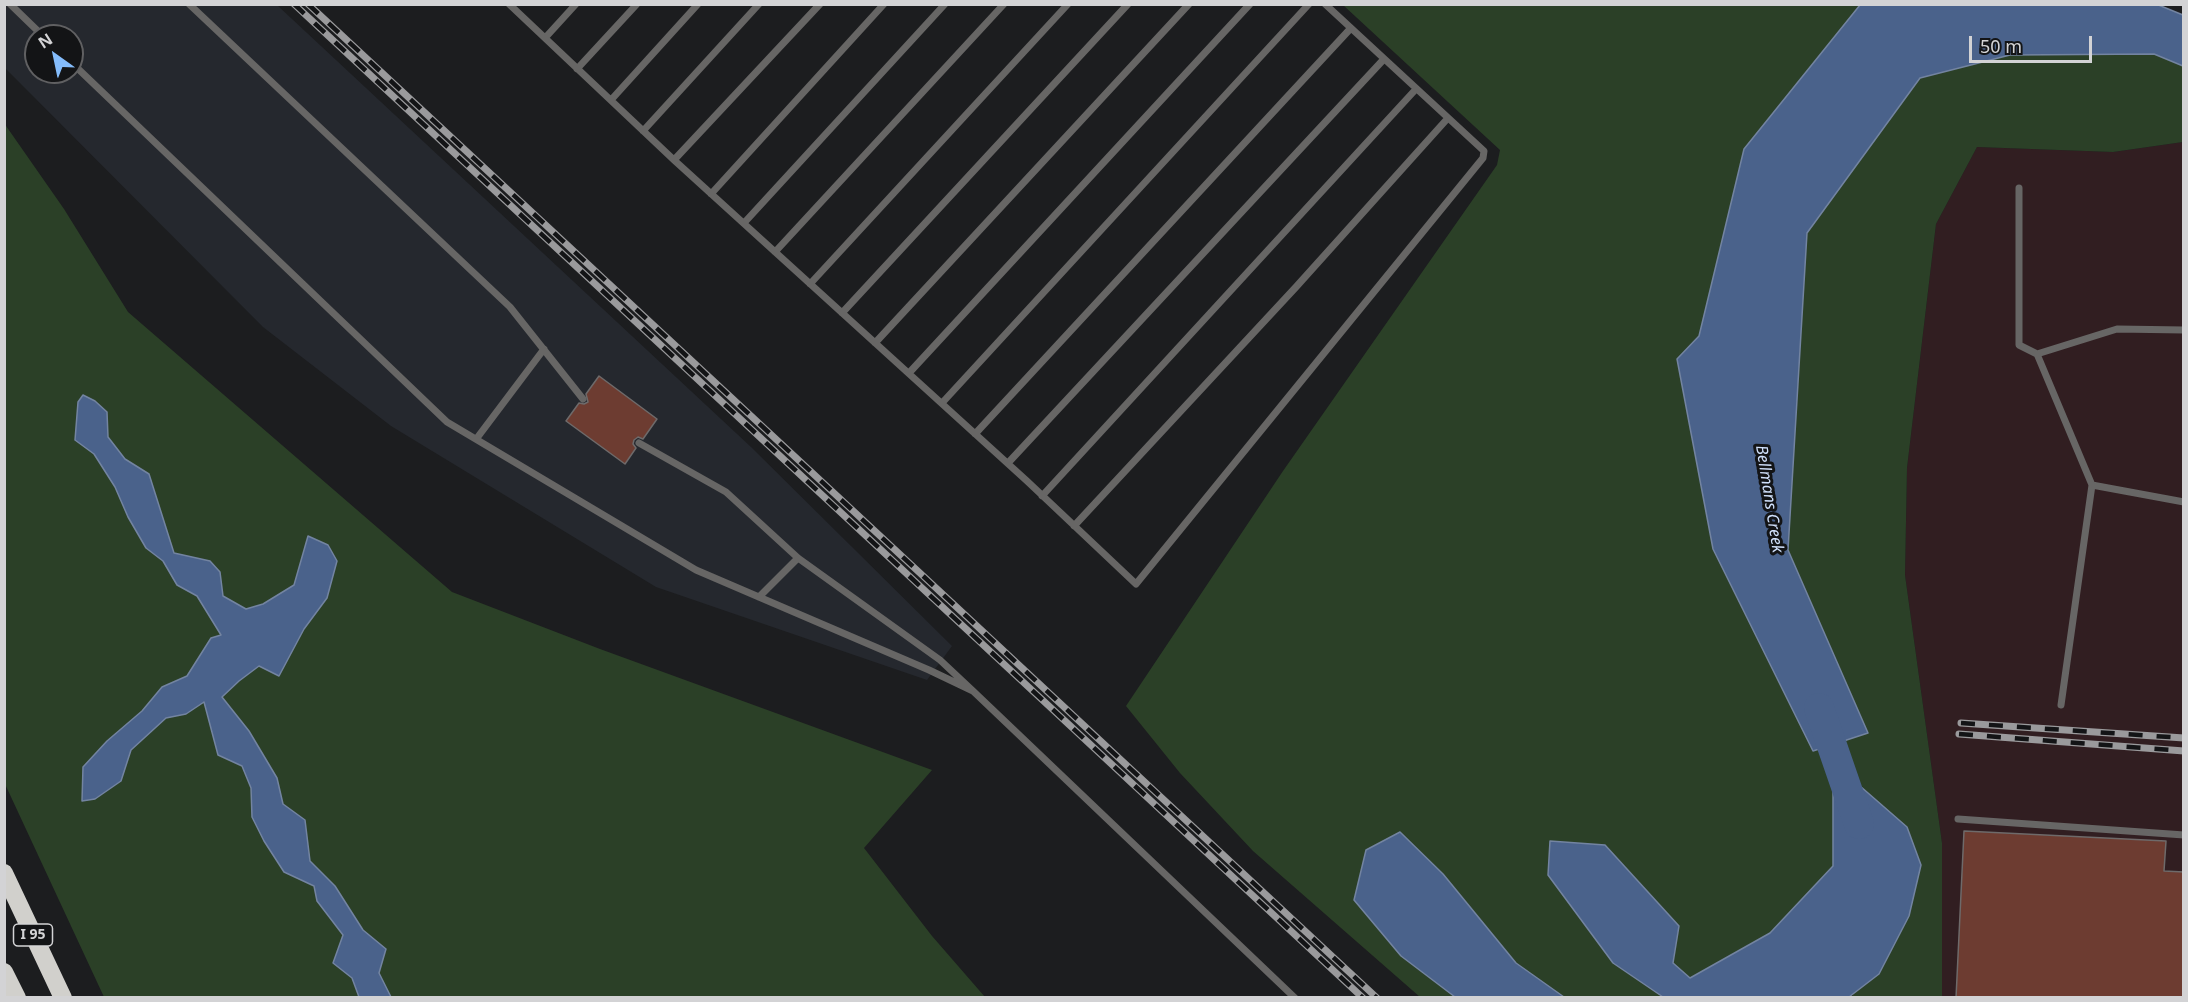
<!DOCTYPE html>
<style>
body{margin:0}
#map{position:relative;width:2188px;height:1002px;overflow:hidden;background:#1c1d1f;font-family:"Noto Sans",sans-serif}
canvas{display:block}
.frame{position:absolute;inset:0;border:6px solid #d3d3d5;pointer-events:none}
.north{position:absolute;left:24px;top:24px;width:60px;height:60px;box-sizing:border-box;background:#131416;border:2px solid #606062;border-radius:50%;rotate:327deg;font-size:16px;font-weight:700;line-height:24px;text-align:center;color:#d3d3d5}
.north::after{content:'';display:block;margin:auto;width:21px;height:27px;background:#84bcfb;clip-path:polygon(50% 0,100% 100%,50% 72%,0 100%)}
.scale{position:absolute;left:1969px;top:36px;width:123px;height:27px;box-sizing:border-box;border:3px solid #d3d3d5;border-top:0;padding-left:8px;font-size:18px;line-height:21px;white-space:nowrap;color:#d3d3d5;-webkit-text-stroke:4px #131416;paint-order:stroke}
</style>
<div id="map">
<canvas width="2188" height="1002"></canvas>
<div class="frame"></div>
<div class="north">N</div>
<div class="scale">50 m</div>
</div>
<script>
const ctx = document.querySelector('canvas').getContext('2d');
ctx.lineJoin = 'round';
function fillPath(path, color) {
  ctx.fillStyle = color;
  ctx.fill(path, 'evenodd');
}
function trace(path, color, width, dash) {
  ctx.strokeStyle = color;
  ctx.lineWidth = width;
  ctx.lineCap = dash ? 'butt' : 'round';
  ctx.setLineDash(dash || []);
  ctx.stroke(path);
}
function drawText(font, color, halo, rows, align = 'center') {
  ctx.font = font + ' "Noto Sans",sans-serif';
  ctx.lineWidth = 6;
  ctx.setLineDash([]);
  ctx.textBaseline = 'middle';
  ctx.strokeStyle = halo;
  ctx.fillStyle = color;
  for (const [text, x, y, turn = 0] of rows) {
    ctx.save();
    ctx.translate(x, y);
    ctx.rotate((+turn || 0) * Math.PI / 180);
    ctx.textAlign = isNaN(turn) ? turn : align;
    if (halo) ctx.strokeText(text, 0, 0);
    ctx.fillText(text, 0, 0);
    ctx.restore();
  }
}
fillPath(new Path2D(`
 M 4,5 L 277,5 L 751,447 L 952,646 L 927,680 L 656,587 L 391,426 L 263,327 L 5,68 ZM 36,36 L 72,36 L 72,72 L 36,72 Z`), '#25282e');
fillPath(new Path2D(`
 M 2183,142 L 2183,997 L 1942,997 L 1942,843 L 1905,575 L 1907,468 L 1936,224 L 1977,147 L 2113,152 Z`), '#311e21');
fillPath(new Path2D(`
 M 1343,5 L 1860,5 L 1744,149 L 1699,337 L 1677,359 L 1868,733 L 1788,550 L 1806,233 L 1919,78 L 2010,55 L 2154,54 L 2183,66 L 2183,142 L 2113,152 L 1977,147 L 1936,224 L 1907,468 L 1905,575 L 1942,843 L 1942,997 L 1855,998 L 1852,995 L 1879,974 L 1833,788 L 1833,866 L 1770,933 L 1690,979 L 1673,963 L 1679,926 L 1605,845 L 1550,841 L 1613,963 L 1663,997 L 1564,997 L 1516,963 L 1443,874 L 1400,832 L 1401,956 L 1455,997 L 1420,997 L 1253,851 L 1180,773 L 1126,706 L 1283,471 L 1497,165 L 1500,150 Z
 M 4,123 L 64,209 L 128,312 L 452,592 L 600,649 L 932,770 L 864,848 L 932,936 L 985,997 L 104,997 L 5,784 Z`), '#2b4027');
const water = new Path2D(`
 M 2156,4 L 2183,15 L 2183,66 L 2154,54 L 2010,55 L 1920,78 L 1807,233 L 1788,550 L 1868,733 L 1813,751 L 1713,549 L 1677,359 L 1699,336 L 1744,149 L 1860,5 Z
 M 83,395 L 95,401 L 107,412 L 108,437 L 125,459 L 149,474 L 174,553 L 210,561 L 220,572 L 223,596 L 246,609 L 263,604 L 294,585 L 308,536 L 328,545 L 337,561 L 327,598 L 304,629 L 279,676 L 259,666 L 239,681 L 222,697 L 249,731 L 277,778 L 283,804 L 305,820 L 310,861 L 335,886 L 363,930 L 386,949 L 379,973 L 391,997 L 359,997 L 352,978 L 333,963 L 343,935 L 317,901 L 314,886 L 284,872 L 264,841 L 252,817 L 251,788 L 242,766 L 218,755 L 204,702 L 186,714 L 166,718 L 131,750 L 121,781 L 95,799 L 82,801 L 83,767 L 107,741 L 142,711 L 162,687 L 187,676 L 211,638 L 221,635 L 197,596 L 177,585 L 163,561 L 146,548 L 128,517 L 115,487 L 94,454 L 75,440 L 78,402 Z
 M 1860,786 L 1907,827 L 1921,865 L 1909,916 L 1879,974 L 1849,997 L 1663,997 L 1613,963 L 1548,875 L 1550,841 L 1605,845 L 1679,926 L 1673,963 L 1690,978 L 1770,933 L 1833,866 L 1833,788 Z
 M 1400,832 L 1443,874 L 1516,963 L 1564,997 L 1455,997 L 1401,956 L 1354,900 L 1366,850 Z`);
fillPath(water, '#4a628b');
trace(water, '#7384a1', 1.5);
trace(new Path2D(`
 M 1819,708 L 1859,824`), '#4a628b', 30);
const building = new Path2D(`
 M 599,376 L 657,419 L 643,439 L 638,437 L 634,440 L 633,444 L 636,448 L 625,464 L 566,421 L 579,403 L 584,404 L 588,402 L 586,394 Z
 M 1964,831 L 2166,841 L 2164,871 L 2184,872 L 2184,998 L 1956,998 Z`);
fillPath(building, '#6d3c31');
trace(building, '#6e6a6a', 1.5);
trace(new Path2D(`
 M 10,4 L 43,36
 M 189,4 L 510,307 L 583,399
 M 509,4 L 674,160 L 1027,481 L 1136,584 L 1483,158 L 1484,151 L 1325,4
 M 545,38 L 576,4
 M 72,63 L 447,422 L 696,570 L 929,670 L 973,691 L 940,660 L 798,558 L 726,492 L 639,443
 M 577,69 L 637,4
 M 611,100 L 698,4
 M 643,131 L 759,4
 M 674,160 L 820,4
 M 2019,188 L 2019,345 L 2037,354 L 2117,329 L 2184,330
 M 711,194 L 884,4
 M 744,223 L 945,4
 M 775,252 L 1004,4
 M 810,284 L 1068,4
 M 842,313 L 1128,4
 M 875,343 L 1189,4
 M 2037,354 L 2092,485 L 2184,502
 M 909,373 L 1250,4
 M 942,403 L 1309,4
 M 975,434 L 1351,28
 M 477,438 L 544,349
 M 1008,463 L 1384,59
 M 1042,496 L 1416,89
 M 1074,526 L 1296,287 L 1448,118
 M 759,597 L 798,558
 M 973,691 L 1295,998
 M 2061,705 L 2092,485
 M 1958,819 L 2184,835`), '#676665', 7);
trace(new Path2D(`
 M 4,873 L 63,998
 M 4,972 L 17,998`), '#d1d0cc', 18);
const rail = new Path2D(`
 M 294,4 L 1363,998
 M 308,4 L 1377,998
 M 1961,723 L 2184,738
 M 1959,734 L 2184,751`);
trace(rail, '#9a9a9c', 7);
trace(rail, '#131416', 4.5, [14]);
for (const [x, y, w] of [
 [33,935,39]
]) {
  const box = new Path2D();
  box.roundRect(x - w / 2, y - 11, w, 22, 4.5);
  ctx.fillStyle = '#131416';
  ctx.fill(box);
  trace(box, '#d3d3d5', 1.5);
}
drawText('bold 14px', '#d3d3d5', null, [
 ["I 95",33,935]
]);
drawText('italic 16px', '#d1e1fc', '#131416', [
 ["Bellmans Creek",1769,499,81]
]);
</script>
